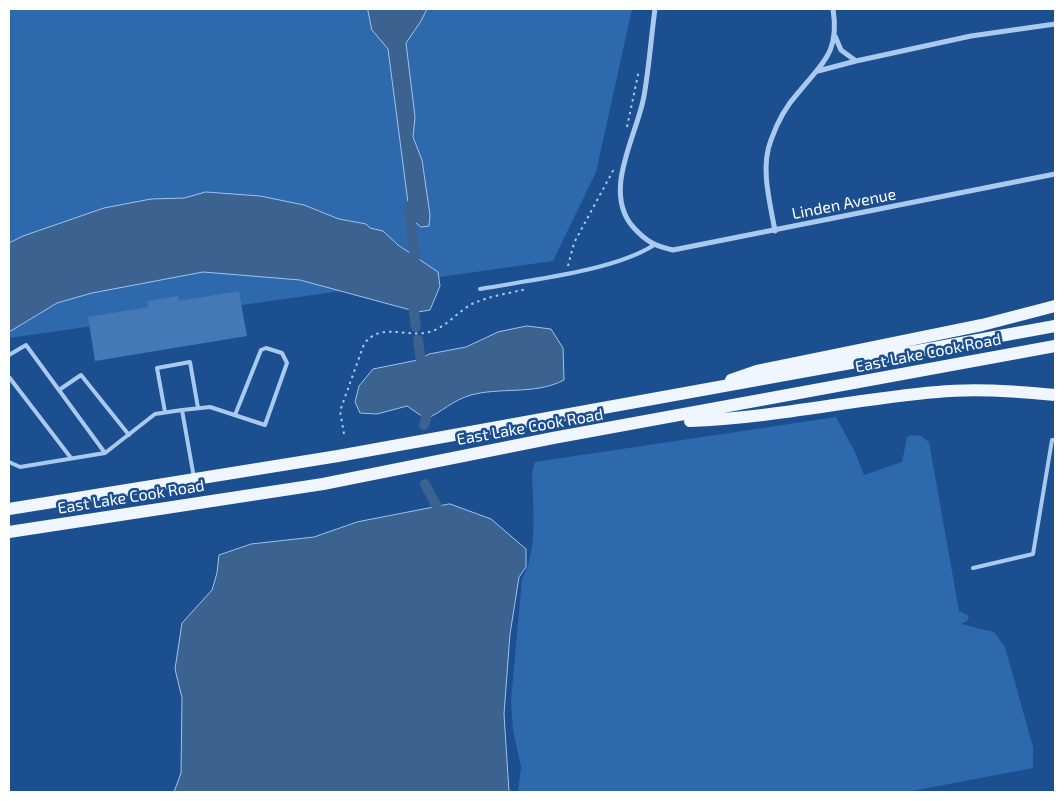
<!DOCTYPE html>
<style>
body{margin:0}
#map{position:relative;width:1064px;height:801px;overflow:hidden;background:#1b4f8f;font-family:"Exo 2",sans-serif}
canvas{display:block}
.frame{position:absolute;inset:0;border:10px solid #fff;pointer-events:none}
</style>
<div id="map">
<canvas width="1064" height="801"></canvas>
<div class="frame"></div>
</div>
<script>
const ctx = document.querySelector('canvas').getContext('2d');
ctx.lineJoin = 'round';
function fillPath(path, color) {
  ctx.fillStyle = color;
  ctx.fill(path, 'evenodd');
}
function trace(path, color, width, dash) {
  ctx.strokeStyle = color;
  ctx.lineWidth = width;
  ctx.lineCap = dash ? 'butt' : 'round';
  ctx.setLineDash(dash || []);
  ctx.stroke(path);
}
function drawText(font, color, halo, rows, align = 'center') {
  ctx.font = font + ' "Exo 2",sans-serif';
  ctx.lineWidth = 5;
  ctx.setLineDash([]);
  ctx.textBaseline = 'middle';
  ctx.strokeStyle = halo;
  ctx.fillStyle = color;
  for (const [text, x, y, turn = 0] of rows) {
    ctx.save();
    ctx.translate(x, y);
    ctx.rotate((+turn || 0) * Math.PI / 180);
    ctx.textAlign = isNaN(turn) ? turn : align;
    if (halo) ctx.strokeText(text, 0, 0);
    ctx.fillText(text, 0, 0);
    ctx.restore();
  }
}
fillPath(new Path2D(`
 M 9,9 L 632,9 L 596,172 L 553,261 L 9,338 Z
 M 836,417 L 854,450 L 864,475 L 902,462 L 907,437 L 911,435 L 921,436 L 929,442 L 959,611 L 969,616 L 967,621 L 961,624 L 994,632 L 1005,647 L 1033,747 L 1033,768 L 907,792 L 518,792 L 521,767 L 513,730 L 511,700 L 522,579 C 535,557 534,522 533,496 C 533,484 530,473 535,462 Z`), '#2e69ad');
const water = new Path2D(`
 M 368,9 L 427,9 L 421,21 L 406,43 L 415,117 L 413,137 L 422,160 L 430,215 L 429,226 L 421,227 L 410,218 L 388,49 L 372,30 Z
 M 206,192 L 260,196 L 304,205 L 339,219 L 366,224 L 370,228 L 383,231 L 398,245 L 438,272 L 440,286 L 430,310 L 418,312 L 300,280 L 203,272 L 92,293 L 57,303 L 9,332 L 9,243 L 23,236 L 104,208 L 151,199 L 184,198 Z
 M 527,326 L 551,329 L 563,348 L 564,380 C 536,395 500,387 471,395 C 453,400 442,412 426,419 L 407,406 L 377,414 L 360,413 L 355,402 L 359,386 L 373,369 L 418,360 L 429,354 L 466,347 L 498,332 Z
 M 450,504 L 491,519 L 526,549 L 526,567 L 519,577 L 510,634 L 504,714 L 509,792 L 174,792 L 181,773 L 182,698 L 175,669 L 182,623 L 212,590 L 217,573 L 219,555 L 251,544 L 314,537 L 357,522 Z`);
fillPath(water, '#3c6290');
trace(water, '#9cc4f0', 1);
trace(new Path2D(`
 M 409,206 C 410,226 417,250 414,268
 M 412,297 L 416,327
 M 418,340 L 422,369
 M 424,425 L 426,419 L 425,406
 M 425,484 L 437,507`), '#3c6290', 10);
fillPath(new Path2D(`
 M 239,291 L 247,336 L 95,361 L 88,317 L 148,307 L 147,301 L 178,296 L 179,301 Z`), '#4478b7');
trace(new Path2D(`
 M 627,127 L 639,70
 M 568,266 L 574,243 L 615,167
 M 344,434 L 340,411 L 364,344 C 379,323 403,336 425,333 C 445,330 457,311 474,303 C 490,296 510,293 527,289`), '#a9c9ee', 2, [2.5, 4]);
trace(new Path2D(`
 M 480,289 C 529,280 614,271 654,245
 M 9,355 L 26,345 L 105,453
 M 9,377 L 71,458
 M 59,390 L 81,375 L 129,435
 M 165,412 L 157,368 L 190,362 L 198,408
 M 9,462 L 20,467 L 105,453 L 155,414 L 182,410
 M 194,478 L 182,410 L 210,407 L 265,425 L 287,363 L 282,353 L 266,348 L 261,350 L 235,415
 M 973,568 L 1033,554 L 1052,440 L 1055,440`), '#a9c9ee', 4);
trace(new Path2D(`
 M 655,9 C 651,38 649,68 644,96 C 637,136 601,192 634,228 C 647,242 655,246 673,250 L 1055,174
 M 835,36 L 841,50 L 856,61 L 971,36 L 1055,24
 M 818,71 L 856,61
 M 775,231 C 770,202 760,168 771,140 C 777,123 786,106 798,93 C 822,63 840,53 833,9`), '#a9c9ee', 5);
trace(new Path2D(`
 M 731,380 L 757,371 L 982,325 L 1055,306
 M 690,421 C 773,418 854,399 937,392 C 976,388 1016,391 1055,395
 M 9,509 L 338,456 L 1055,326
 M 9,532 L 323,484 L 553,438 L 1055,346`), '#f0f6ff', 12);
drawText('16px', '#fff', '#1b4f8f', [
 ["Linden Avenue",844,204,-11],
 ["East Lake Cook Road",928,353,-11],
 ["East Lake Cook Road",530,427,-10],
 ["East Lake Cook Road",131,497,-9]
]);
</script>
